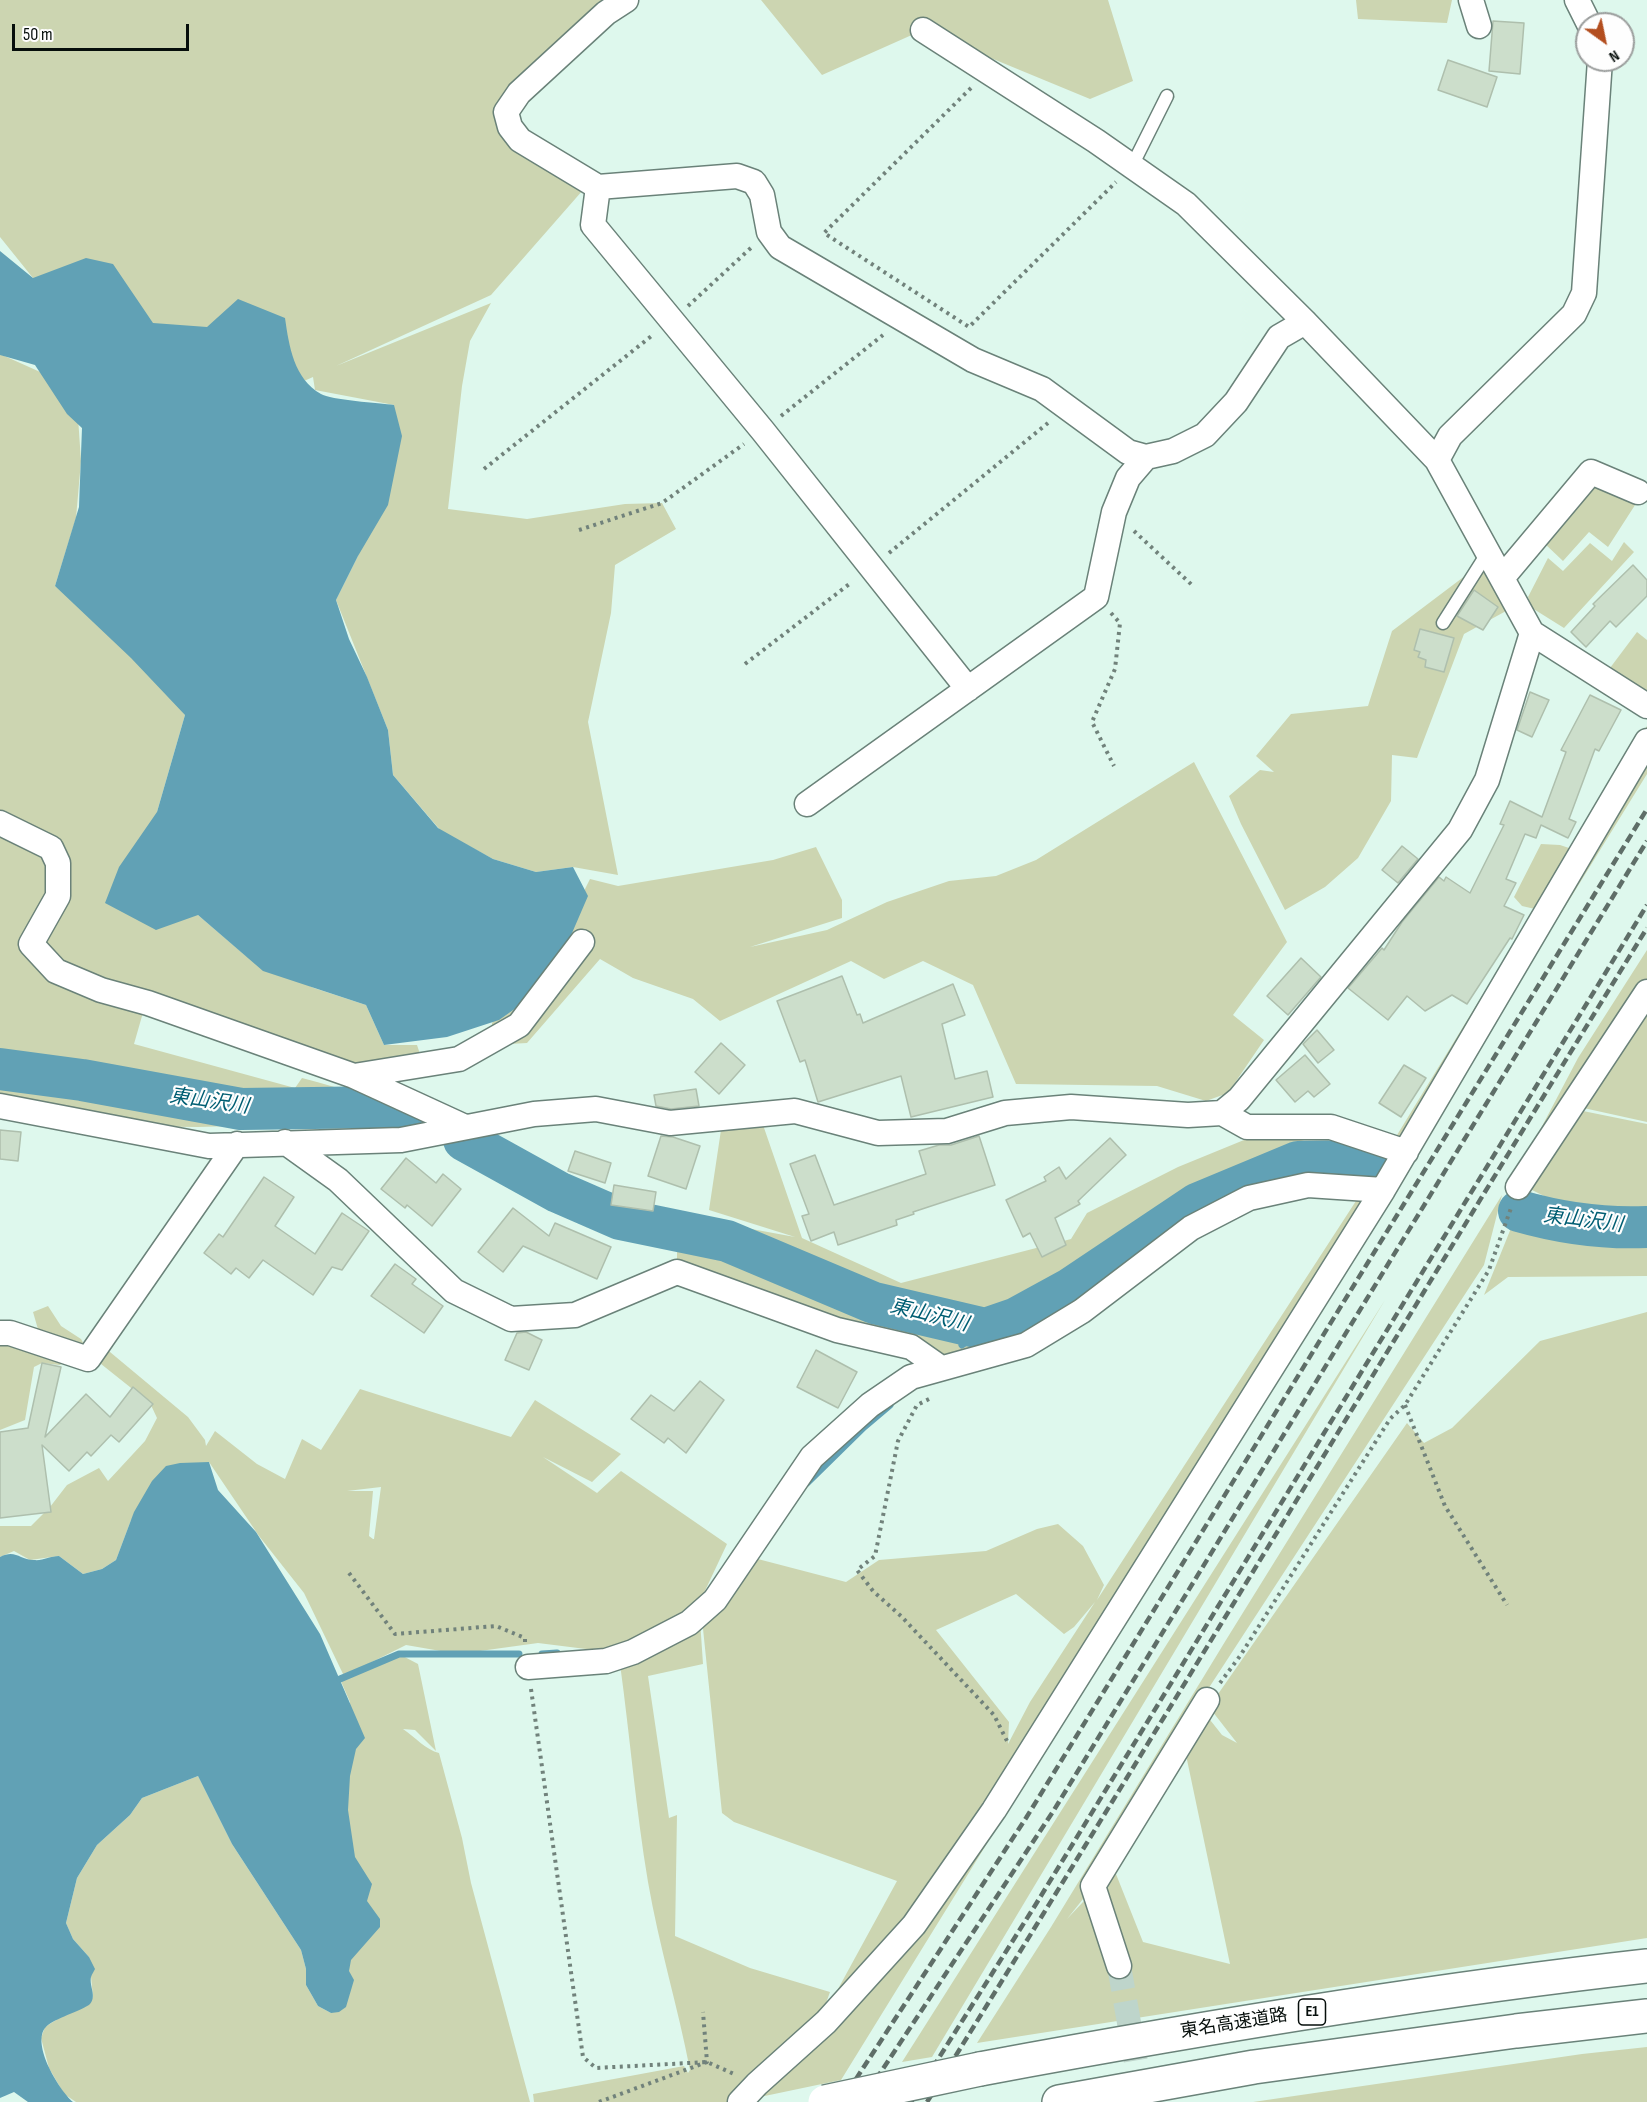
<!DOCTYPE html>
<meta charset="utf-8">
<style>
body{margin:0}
#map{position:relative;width:1647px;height:2102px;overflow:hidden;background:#def8ed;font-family:"Sofia Sans Condensed",sans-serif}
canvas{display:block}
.north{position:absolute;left:1575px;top:12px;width:60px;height:60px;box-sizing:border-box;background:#fefefe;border:2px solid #9b9e9d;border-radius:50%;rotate:147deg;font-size:16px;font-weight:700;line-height:24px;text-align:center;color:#060e0b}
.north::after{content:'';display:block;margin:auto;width:21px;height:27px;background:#b34e1f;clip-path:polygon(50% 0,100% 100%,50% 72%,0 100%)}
.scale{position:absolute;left:12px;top:24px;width:177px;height:27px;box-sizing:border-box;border:3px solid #060e0b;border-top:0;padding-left:8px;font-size:18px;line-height:21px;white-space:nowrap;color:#060e0b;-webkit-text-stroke:4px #fefefe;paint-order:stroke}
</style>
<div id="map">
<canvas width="1647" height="2102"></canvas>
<div class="north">N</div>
<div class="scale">50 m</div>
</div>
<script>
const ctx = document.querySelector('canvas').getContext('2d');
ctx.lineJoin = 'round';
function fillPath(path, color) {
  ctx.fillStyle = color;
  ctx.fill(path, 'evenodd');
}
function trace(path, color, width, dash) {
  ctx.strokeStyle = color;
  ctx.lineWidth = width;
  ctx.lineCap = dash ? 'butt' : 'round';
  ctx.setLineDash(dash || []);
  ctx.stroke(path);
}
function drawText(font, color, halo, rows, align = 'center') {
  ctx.font = font + ' "Sofia Sans Condensed","Noto Sans JP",sans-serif';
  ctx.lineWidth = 4.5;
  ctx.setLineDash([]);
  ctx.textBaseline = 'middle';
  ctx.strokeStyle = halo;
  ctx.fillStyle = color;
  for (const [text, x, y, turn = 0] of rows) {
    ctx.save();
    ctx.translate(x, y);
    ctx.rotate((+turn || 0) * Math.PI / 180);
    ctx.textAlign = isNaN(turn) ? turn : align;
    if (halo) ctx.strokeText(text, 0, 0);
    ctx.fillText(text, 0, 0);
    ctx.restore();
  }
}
fillPath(new Path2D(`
 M 0,0 L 626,0 L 506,112 L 521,148 L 590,182 L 491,295 L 336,366 L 491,303 L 470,341 L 462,386 L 448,509 L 527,519 L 625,504 L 662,503 L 676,529 L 615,565 L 611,613 L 588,722 L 618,875 L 573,867 L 536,872 L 493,859 L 441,831 L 393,775 L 388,730 L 336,600 L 358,556 L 394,405 L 315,390 L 313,377 L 304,381 L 33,278 L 0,237 Z
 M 761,0 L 1108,0 L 1133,81 L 1090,99 L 923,30 L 822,75 Z
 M 1356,0 L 1452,0 L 1447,23 L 1358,19 Z
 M 0,354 L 76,388 L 81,461 L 76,518 L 55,586 L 137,639 L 185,715 L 157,812 L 198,915 L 246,956 L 314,988 L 366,1005 L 384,1045 L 417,1045 L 425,1069 L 352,1075 L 146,1002 L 134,1044 L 295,1088 L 302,1078 C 342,1088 381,1102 421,1113 L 412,1121 L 198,1127 L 105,1126 L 0,1106 L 0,826 L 51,848 L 8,813 L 0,811 Z
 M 1593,478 L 1637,502 L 1608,547 L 1589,532 L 1563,561 L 1544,543 Z
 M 1624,542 L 1634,552 L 1564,628 L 1532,608 L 1528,597 L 1548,558 L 1563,571 L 1590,543 L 1612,561 Z
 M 1490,557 L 1517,605 L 1464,634 L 1417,758 L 1392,755 L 1391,801 L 1358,858 L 1325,887 L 1285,910 L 1241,824 L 1229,796 L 1260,770 L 1274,772 L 1256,756 L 1291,714 L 1368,706 L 1392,631 Z
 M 1637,632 L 1647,640 L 1647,693 L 1644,694 L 1610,668 Z
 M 1647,726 L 1647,774 L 841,2080 L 736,2102 L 534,2102 L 533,2094 L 684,2066 L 688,2073 L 690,2070 C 678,2007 659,1946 648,1882 C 636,1810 630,1737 620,1664 L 700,1620 L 703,1664 L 648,1676 L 669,1818 L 677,1815 L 675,1936 L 750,1968 L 830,1992 L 825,2006 L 832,2000 L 897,1881 L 734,1822 L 722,1813 L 702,1619 L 754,1558 L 846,1582 L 879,1560 L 986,1551 L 1037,1529 L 1058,1524 L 1083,1546 L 1104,1585 L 1097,1600 L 1367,1184 L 1249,1198 L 1026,1345 L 941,1368 L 677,1272 L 677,1224 L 697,1219 L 795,1237 L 709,1210 L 721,1130 L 762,1122 L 802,1238 L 901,1283 L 1071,1239 L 1087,1213 L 1178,1167 L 1244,1140 L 1300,1140 L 1383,1158 L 1535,909 L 1522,906 L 1514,897 L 1541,844 L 1560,845 L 1572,849 ZM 1016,1594 L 1064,1634 L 1074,1627 L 1095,1602 L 1030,1702 L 1008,1744 L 1009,1722 L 936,1630 Z
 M 1194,762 L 1287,942 L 1233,1015 L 1264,1040 L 1228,1093 L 1206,1101 L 1157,1086 L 1016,1084 L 973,985 L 923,961 L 884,979 L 851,961 L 720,1021 L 693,999 L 633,978 L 600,959 L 527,1043 L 491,1045 L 492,1023 L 552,955 L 590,879 L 618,886 L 773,860 L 816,847 L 842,900 L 842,918 L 750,947 L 827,930 L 887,902 L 949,881 L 996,876 L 1036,860 Z
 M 1647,950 L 1647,988 L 1530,1149 L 1578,1058 Z
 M 1647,1004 L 1647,1122 L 1579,1107 Z
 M 1583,1111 L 1647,1124 L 1647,1217 L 1620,1218 L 1597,1213 L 1624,1222 L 1647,1218 L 1647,1276 L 1508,1277 L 1484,1295 L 1526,1191 L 1546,1197 L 1524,1186 Z
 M 1502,1195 L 1484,1265 L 1199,1703 L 1095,1884 L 1067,1919 L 1114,1869 L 1143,1942 L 1230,1964 L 1186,1755 L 1207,1716 L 1222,1735 L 1237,1743 L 1209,1707 L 1407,1423 L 1424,1443 L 1452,1428 L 1540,1341 L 1647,1312 L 1647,1938 L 977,2043 L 1051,1927 L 1226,1640 Z
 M 1385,1300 L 932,2057 L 902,2062 Z
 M 48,1306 L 61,1326 L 81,1339 L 86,1348 L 60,1365 L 42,1363 L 34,1367 L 25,1420 L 0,1430 L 0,1339 L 42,1343 L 33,1312 Z
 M 104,1347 L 188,1417 L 205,1440 L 206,1446 L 215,1431 L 257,1464 L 285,1479 L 302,1439 L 321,1450 L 360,1389 L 511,1437 L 535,1400 L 621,1454 L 592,1482 L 543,1457 L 597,1493 L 621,1471 L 727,1544 L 695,1612 L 602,1651 L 538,1643 L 458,1654 L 406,1645 L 344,1676 L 304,1593 L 259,1536 L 209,1462 L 131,1520 L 116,1560 L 102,1569 L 83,1574 L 59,1556 L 30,1560 L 14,1551 L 0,1557 L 0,1526 L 31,1526 L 50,1507 L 67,1485 L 99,1468 L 108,1481 L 145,1441 L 157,1418 L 150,1403 L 91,1356 ZM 381,1487 L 374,1539 L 373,1539 L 369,1536 L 373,1491 L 347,1491 Z
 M 399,1654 L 418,1664 L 436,1751 L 415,1730 L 403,1729 C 415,1737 426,1750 439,1753 L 462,1838 L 471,1883 L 530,2102 L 76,2102 L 64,2094 L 49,2068 L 41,2038 L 45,2027 L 64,2015 L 86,2006 L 93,1997 L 89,1957 L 73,1939 L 66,1923 L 77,1878 L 97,1845 L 130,1815 L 142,1798 L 198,1776 L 232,1844 L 301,1950 L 306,1969 L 306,1985 L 318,2006 L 331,2013 L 338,1851 L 350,1702 L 340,1679 Z
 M 1647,2047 L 1647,2102 L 1253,2102 L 1582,2054 Z`), '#ccd5b1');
fillPath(new Path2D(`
 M 0,251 L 33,278 L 86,258 L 113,264 L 153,323 L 207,327 L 238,299 L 285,318 C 289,346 294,379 321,394 C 330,400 380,403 394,405 L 402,436 L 388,505 L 358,556 L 336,600 L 349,639 L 367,677 L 388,730 L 393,775 L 438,828 L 493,859 L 536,872 L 573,867 L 588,896 L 550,984 L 499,1020 L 447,1037 L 384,1045 L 366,1005 L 263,971 L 198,915 L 156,930 L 105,903 L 119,867 L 157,812 L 185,715 L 131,658 L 55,586 L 79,507 L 82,428 L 67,414 L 35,365 L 0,355 Z
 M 209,1462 L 218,1490 L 256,1532 L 320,1634 L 365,1738 L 356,1749 L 350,1776 L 348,1810 L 355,1857 L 372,1884 L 367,1901 L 380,1919 L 380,1927 L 351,1960 L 349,1971 L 354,1980 L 346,2007 L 339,2012 L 331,2013 L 318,2006 L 306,1985 L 306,1969 L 301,1950 L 232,1844 L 198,1776 L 142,1798 L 130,1815 L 97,1845 L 77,1878 L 66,1923 L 73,1939 L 89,1957 L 95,1969 C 94,1971 92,1974 91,1977 C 89,1986 97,1996 90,2004 C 83,2010 59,2017 48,2025 C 28,2040 59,2090 73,2102 L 28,2102 L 14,2092 L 0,2098 L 0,1557 C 16,1549 19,1560 34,1560 C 43,1561 50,1556 59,1556 L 83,1574 L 102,1569 L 116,1560 L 134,1512 L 152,1481 L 166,1466 L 180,1463 Z`), '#61a1b5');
trace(new Path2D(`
 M 962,1345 L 985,1329
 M 807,1483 L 864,1427 L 890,1405
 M 542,1654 L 557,1653
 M 340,1679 L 399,1654 L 519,1654`), '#61a1b5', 7);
trace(new Path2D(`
 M 0,1069 L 82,1080 L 241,1109 L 385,1107 L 418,1119
 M 464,1140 L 558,1192 L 620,1219 L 727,1241 L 874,1303 L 985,1329 L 1017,1318 L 1070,1289 L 1197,1204 L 1298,1162 L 1350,1161 L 1384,1164
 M 1519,1211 C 1561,1223 1603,1229 1647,1227`), '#61a1b5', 42);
const building = new Path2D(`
 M 1493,21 L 1524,23 L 1520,74 L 1489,71 Z
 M 1448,60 L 1497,77 L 1487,107 L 1438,90 Z
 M 1633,565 L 1647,580 L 1647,596 L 1616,627 L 1610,621 L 1586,647 L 1571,632 L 1595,606 L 1593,604 Z
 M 1474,590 L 1498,607 L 1483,630 L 1457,616 Z
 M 1420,629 L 1454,638 L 1444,672 L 1425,667 L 1426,660 L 1418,657 L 1420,652 L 1414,650 Z
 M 1530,692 L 1549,700 L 1532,737 L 1517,730 Z
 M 1590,695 L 1621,710 L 1599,751 L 1595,749 L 1569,819 L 1576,822 L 1568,838 L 1541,825 L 1536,838 L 1525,834 L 1506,879 L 1516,883 L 1504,906 L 1524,915 L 1512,939 L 1510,938 L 1467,1004 L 1452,995 L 1425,1011 L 1407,996 L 1388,1020 L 1348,988 L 1382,948 L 1384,950 L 1402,922 L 1439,877 L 1444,881 L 1446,877 L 1470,893 L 1504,825 L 1500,824 L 1510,801 L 1542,817 L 1566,752 L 1561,750 Z
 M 1402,846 L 1418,859 L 1398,883 L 1382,870 Z
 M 1301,958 L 1321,977 L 1288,1015 L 1267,996 Z
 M 842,976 L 857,1015 L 860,1014 L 863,1023 L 953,984 L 965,1015 L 942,1024 L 955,1079 L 987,1071 L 993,1097 L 911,1117 L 901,1076 L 818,1102 L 805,1060 L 800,1062 L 777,1001 Z
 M 1317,1030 L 1334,1050 L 1318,1063 L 1303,1044 Z
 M 721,1043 L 745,1065 L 719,1094 L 695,1072 Z
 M 1305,1055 L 1330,1084 L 1314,1097 L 1308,1091 L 1295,1102 L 1276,1080 Z
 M 1404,1065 L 1426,1078 L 1401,1117 L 1379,1103 Z
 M 696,1089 L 699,1106 L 671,1109 L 656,1106 L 654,1095 Z
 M 0,1130 L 21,1132 L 18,1161 L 0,1159 Z
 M 661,1136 L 673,1137 L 700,1146 L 686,1189 L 648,1176 Z
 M 979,1136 L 995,1185 L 913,1212 L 914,1214 L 896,1220 L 897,1225 L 838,1245 L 834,1232 L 811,1241 L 802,1216 L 809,1214 L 790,1164 L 815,1155 L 834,1205 L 926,1174 L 919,1151 L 939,1145 L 951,1145 Z
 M 1110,1138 L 1126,1155 L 1078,1201 L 1080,1204 L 1055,1218 L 1066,1245 L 1042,1257 L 1030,1233 L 1023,1237 L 1006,1200 L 1046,1181 L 1044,1177 L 1059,1167 L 1066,1179 Z
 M 575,1151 L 611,1163 L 605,1183 L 568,1171 Z
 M 406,1158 L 436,1183 L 443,1174 L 461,1189 L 432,1226 L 407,1205 L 405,1208 L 381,1189 Z
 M 264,1177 L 294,1197 L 275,1226 L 315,1254 L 342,1213 L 369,1231 L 342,1270 L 332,1267 L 313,1295 L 263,1260 L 249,1278 L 236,1268 L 231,1274 L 204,1253 L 219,1234 L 223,1237 Z
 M 614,1185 L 656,1192 L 653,1211 L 611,1205 Z
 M 513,1208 L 549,1236 L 555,1223 L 611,1247 L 597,1279 L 523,1246 L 503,1272 L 478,1252 Z
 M 395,1264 L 416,1279 L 412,1284 L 443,1306 L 424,1333 L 371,1296 Z
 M 526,1332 L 542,1340 L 529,1370 L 505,1360 L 517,1333 Z
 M 816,1350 L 857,1372 L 838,1408 L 797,1387 Z
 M 42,1363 L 61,1367 L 45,1437 L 86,1394 L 110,1417 L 133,1387 L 153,1404 L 119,1442 L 111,1435 L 91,1456 L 87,1452 L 69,1471 L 42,1445 L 51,1512 L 0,1518 L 0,1432 L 28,1428 Z
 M 700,1381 L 724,1400 L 686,1453 L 668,1438 L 664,1443 L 631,1419 L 651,1395 L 674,1411 Z`);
fillPath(building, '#ccdecb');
trace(building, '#aebfad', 1.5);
trace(new Path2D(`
 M 1119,1966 L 1143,2102`), '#bed5cb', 24, [24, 12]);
const service = new Path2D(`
 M 1132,166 L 1167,96
 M 1443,623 L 1488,552`);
const minor = new Path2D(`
 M 626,0 L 606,13 L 519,93 L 506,112 L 510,127 L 520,140 L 598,187 L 737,176 L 754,182 L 762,195 L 769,232 L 780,247 L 973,360 L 1042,389 L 1128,452 L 1146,457 L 1173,451 L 1205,435 L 1236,402 L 1279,337 L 1305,322
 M 1471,0 L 1479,26
 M 1577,0 L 1589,24
 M 923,30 L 1096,141 L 1186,204 L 1305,322 L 1437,460
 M 1600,60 L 1584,293 L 1574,314 L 1450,436 L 1437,460 L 1532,633 L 1647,706
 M 598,187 L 593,225 L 763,431 L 968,689
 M 1502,578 L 1591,472 L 1638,492
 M 807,804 L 1096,597 L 1114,512 L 1128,478 L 1146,457
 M 0,823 L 51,848 L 58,863 L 58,896 L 31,944 L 56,971 L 101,990 L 148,1003 L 354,1076 L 459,1059 L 519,1025 L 582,942
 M 354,1076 L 465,1127
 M 0,1106 L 209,1146 L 401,1140 L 534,1114 L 596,1109 L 670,1123 L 795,1111 L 878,1133 L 947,1131 L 1005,1113 L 1071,1107 L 1188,1115 L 1222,1113 L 1239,1099 L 1460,830 L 1487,780 L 1532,633
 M 1222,1113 L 1247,1127 L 1331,1127 L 1406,1152
 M 285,1142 L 338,1180 L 454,1291 L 511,1319 L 575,1315 L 677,1272 L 837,1330 L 911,1347 L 941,1368
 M 1518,1187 L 1647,992
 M 0,1333 L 10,1333 L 88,1359 L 237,1144
 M 528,1667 L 606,1661 L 633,1652 L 689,1623 L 715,1600 L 812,1457 L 870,1405 L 911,1377 L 1026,1345 L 1082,1311 L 1191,1228 L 1249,1198 L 1308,1185 L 1383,1190
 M 1119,1966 L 1093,1886 L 1207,1700
 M 740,2102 L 757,2084 L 826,2022 L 914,1925 L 994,1810 L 1383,1190 L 1647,741`);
const motorway = new Path2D(`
 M 980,2069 C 1201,2028 1423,1991 1647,1966
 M 1059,2102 L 1254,2067 L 1516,2031 L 1647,2016`);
trace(service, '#6a8279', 15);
trace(minor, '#6a8279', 27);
trace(motorway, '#6a8279', 36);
trace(new Path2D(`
 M 971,88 L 824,233 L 969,327 L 1116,182
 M 688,306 L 753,246
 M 781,416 L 883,335
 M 484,469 L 654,334
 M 579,530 L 662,503 L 744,444
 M 1134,531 L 1192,585
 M 889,553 L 1048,423
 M 1111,613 L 1120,623 L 1115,669 L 1092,722 L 1114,766
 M 745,664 L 852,582
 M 929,1399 L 917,1405 L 898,1441 L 875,1556 L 857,1570 L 873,1591 L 901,1616 L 994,1715 L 1008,1743
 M 1405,1405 L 1445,1506 L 1507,1605
 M 349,1573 L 395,1634 L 496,1626 L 525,1638 L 525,1646
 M 1220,1683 L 1240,1656 L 1390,1419 L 1405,1405 L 1489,1270 L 1511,1208
 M 531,1689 L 583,2057 L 596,2068 L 707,2062 L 734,2074
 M 599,2102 L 707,2062 L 703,2012`), '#71827b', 4, [3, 4.5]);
trace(service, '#fff', 12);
trace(minor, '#fff', 24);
trace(motorway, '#fff', 33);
trace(new Path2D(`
 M 841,2102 L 1026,1818 L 1647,809
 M 861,2102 L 1054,1810 L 1647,841
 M 911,2102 L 1036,1904 L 1647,905
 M 927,2102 C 1169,1712 1406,1319 1647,928`), '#5f6e68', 4.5, [9, 4.5]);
const motorwayBridge = new Path2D(`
 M 825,2102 L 980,2069`);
trace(motorwayBridge, '#6a8279', 36, []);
trace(motorwayBridge, '#fff', 33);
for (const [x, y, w] of [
 [1312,2012,27]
]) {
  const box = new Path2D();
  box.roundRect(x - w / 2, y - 13, w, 26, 4.5);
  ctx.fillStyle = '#fefefe';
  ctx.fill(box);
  trace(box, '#060e0b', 1.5);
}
drawText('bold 16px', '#060e0b', null, [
 ["E1",1312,2012]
]);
drawText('18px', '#060e0b', '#fefefe', [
 ["東名高速道路",1234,2024,-9]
]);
drawText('italic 20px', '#005e73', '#fefefe', [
 ["東山沢川",209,1102,8],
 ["東山沢川",1583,1221,7],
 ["東山沢川",929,1316,14]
]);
</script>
